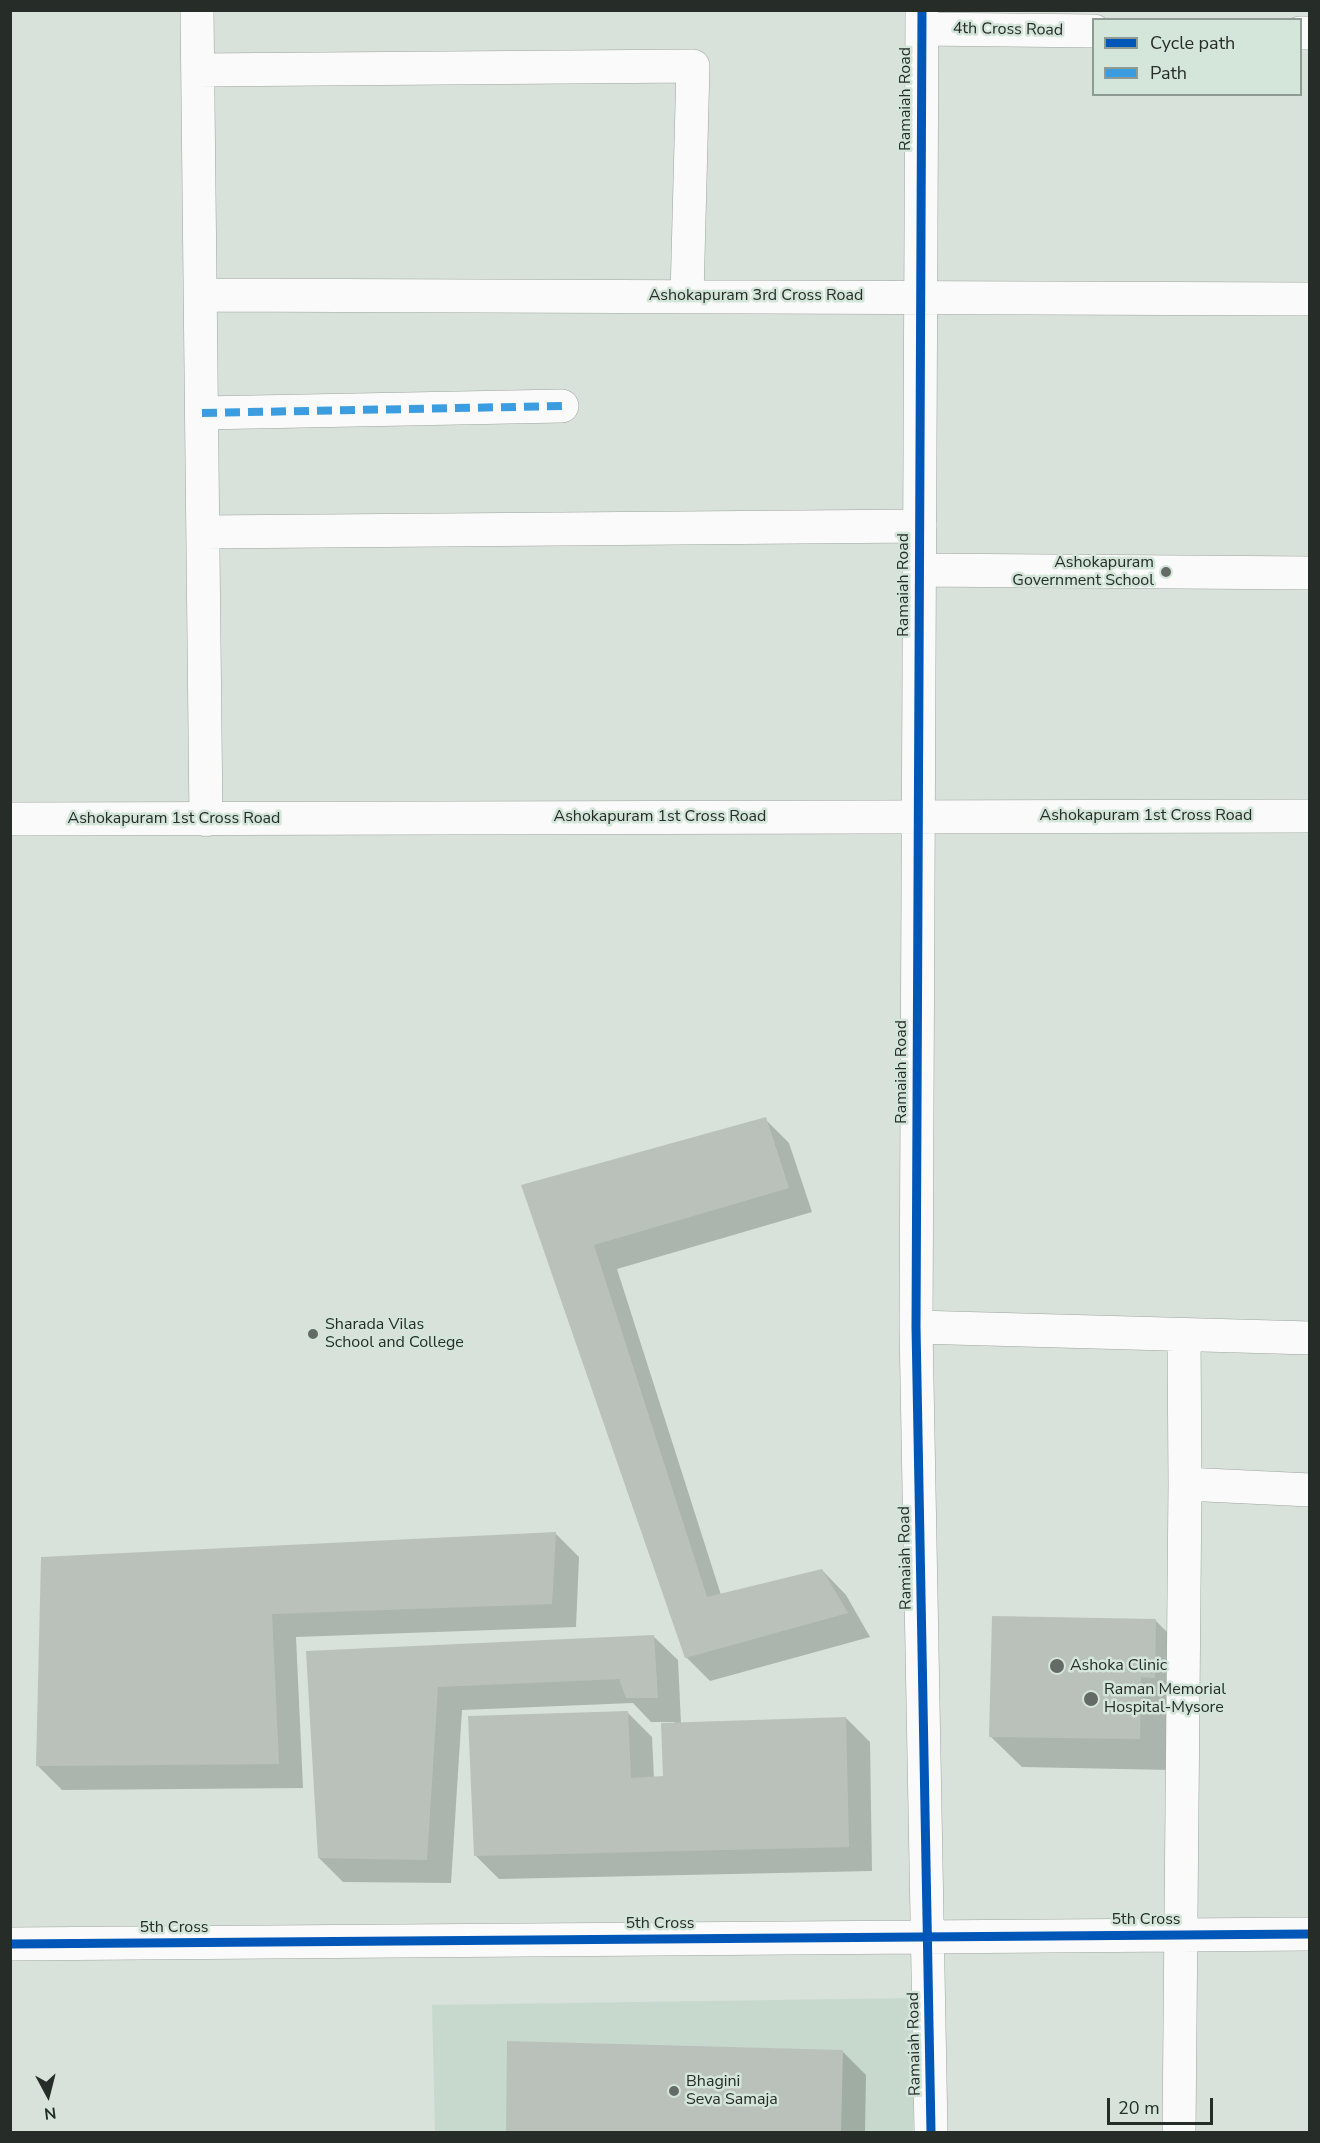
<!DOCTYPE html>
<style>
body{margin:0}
#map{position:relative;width:1320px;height:2143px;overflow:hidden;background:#d8e1da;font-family:"Nunito Sans",sans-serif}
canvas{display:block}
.frame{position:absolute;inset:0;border:12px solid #262c28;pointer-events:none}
.legend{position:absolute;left:1092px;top:18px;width:210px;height:78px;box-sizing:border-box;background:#d4e5d9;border:2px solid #8e9b92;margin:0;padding:8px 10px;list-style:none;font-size:18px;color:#262c28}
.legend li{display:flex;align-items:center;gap:12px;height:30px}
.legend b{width:30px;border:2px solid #8e9b92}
.north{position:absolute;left:18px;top:2065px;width:60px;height:60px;-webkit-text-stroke:4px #d4e5d9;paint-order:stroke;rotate:173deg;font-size:16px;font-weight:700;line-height:24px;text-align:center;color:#262c28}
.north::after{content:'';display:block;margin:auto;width:21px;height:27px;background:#262c28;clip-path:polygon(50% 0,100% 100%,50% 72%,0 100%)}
.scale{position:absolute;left:1107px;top:2098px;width:106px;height:27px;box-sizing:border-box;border:3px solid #262c28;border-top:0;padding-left:8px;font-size:18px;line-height:21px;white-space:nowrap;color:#262c28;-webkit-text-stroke:4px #d4e5d9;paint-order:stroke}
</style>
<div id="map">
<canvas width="1320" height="2143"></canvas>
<div class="frame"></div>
<ul class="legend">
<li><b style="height:8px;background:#0057b8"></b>Cycle path</li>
<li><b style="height:8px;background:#3c9ce0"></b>Path</li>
</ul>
<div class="north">N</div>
<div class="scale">20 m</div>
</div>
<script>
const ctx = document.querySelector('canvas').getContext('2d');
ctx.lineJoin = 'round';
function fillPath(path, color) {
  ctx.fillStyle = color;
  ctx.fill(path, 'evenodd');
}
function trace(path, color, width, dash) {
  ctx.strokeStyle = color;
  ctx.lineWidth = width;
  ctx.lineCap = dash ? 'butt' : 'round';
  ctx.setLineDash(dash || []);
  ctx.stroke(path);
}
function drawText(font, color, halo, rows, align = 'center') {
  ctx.font = font + ' "Nunito Sans",sans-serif';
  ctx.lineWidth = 5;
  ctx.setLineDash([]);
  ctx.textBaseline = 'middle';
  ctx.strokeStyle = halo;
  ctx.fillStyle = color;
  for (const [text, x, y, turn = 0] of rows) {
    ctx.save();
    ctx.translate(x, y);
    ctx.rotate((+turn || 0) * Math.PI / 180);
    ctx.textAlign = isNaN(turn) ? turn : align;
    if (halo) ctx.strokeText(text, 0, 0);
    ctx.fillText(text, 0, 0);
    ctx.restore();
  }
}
fillPath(new Path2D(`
 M 915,1998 L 913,2132 L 435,2132 L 432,2005 Z`), '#c7d9cc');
fillPath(new Path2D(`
 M 765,1119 L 789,1143 L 812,1212 L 617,1269 L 721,1595 L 822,1570 L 846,1595 L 870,1637 L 710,1681 L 686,1657 L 523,1186 Z
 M 555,1533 L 579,1557 L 576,1627 L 296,1637 L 303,1788 L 62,1790 L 38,1766 L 43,1559 Z
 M 1155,1620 L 1187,1652 L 1171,1770 L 1022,1767 L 990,1736 Z
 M 653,1636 L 678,1660 L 681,1724 L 846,1718 L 870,1742 L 872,1871 L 499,1879 L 475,1855 L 628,1713 L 652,1737 L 654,1778 L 665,1777 L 675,1722 L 651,1722 L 633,1703 L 462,1710 L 451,1883 L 343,1882 L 319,1858 L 307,1653 Z
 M 508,2043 L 842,2051 L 866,2075 L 865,2132 L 507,2132 Z`), '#0003');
fillPath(new Path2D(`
 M 766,1117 L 789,1188 L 594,1245 L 707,1597 L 822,1569 L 848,1613 L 685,1658 L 521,1185 Z
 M 556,1532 L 552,1604 L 272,1614 L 279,1764 L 36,1766 L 41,1557 Z
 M 992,1616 L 1156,1619 L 1155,1678 L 1141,1677 L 1140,1739 L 989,1737 Z
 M 654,1635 L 658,1698 L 626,1698 L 619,1679 L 438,1687 L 427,1860 L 318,1858 L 306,1651 Z
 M 628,1711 L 631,1778 L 663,1776 L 661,1723 L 846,1717 L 849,1847 L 474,1856 L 468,1716 Z
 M 507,2041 L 843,2050 L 841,2132 L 506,2132 Z`), '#bac1bb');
const minor = new Path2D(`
 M 197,10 L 206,820
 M 922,10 L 916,1327 L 931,2132
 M 922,29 L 1094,31
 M 1300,33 L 1310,33
 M 198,70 L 693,66 L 687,296
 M 202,295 L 1310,299
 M 202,413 L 562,406
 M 204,532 L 920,526
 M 919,570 L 1310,573
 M 10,819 L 1310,816
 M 916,1327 L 1310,1338
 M 1185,1484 L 1310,1490
 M 10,1944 L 1310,1934
 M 1179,2132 L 1185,1484 L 1184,1335`);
trace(minor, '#9da49f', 34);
trace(minor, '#f9faf9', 33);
trace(new Path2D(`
 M 202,413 L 562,406`), '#3c9ce0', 8, [15, 8]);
trace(new Path2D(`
 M 922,10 L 916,1327 L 931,2132
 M 10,1944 L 1310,1934`), '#0057b8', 9);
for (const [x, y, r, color] of [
 [1166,572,6,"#646b66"],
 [313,1334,6,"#646b66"],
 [1057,1666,8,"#646b66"],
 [1091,1699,8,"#646b66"],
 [674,2091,6,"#646b66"]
]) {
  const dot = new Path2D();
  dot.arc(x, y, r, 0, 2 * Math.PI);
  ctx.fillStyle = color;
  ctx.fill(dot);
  trace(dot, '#d4e5d9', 2);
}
drawText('16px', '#262c28', '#d4e5d9', [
 ["4th Cross Road",1008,30,1],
 ["Ramaiah Road",906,99,-90],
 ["Ashokapuram 3rd Cross Road",756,296],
 ["Ramaiah Road",904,585,-90],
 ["Ashokapuram 1st Cross Road",1146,816],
 ["Ashokapuram 1st Cross Road",660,817],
 ["Ashokapuram 1st Cross Road",174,819],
 ["Ramaiah Road",902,1072,-90],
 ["Ramaiah Road",906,1558,-91],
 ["5th Cross",1146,1920],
 ["5th Cross",660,1924],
 ["5th Cross",174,1928],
 ["Ramaiah Road",915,2044,-91]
]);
drawText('16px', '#262c28', '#d4e5d9', [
 ["Ashokapuram",1154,563,"right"],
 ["Government School",1154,581,"right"],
 ["Sharada Vilas",325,1325],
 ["School and College",325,1343],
 ["Ashoka Clinic",1070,1666],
 ["Raman Memorial",1104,1690],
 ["Hospital-Mysore",1104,1708],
 ["Bhagini",686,2082],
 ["Seva Samaja",686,2100]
], 'left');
</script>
